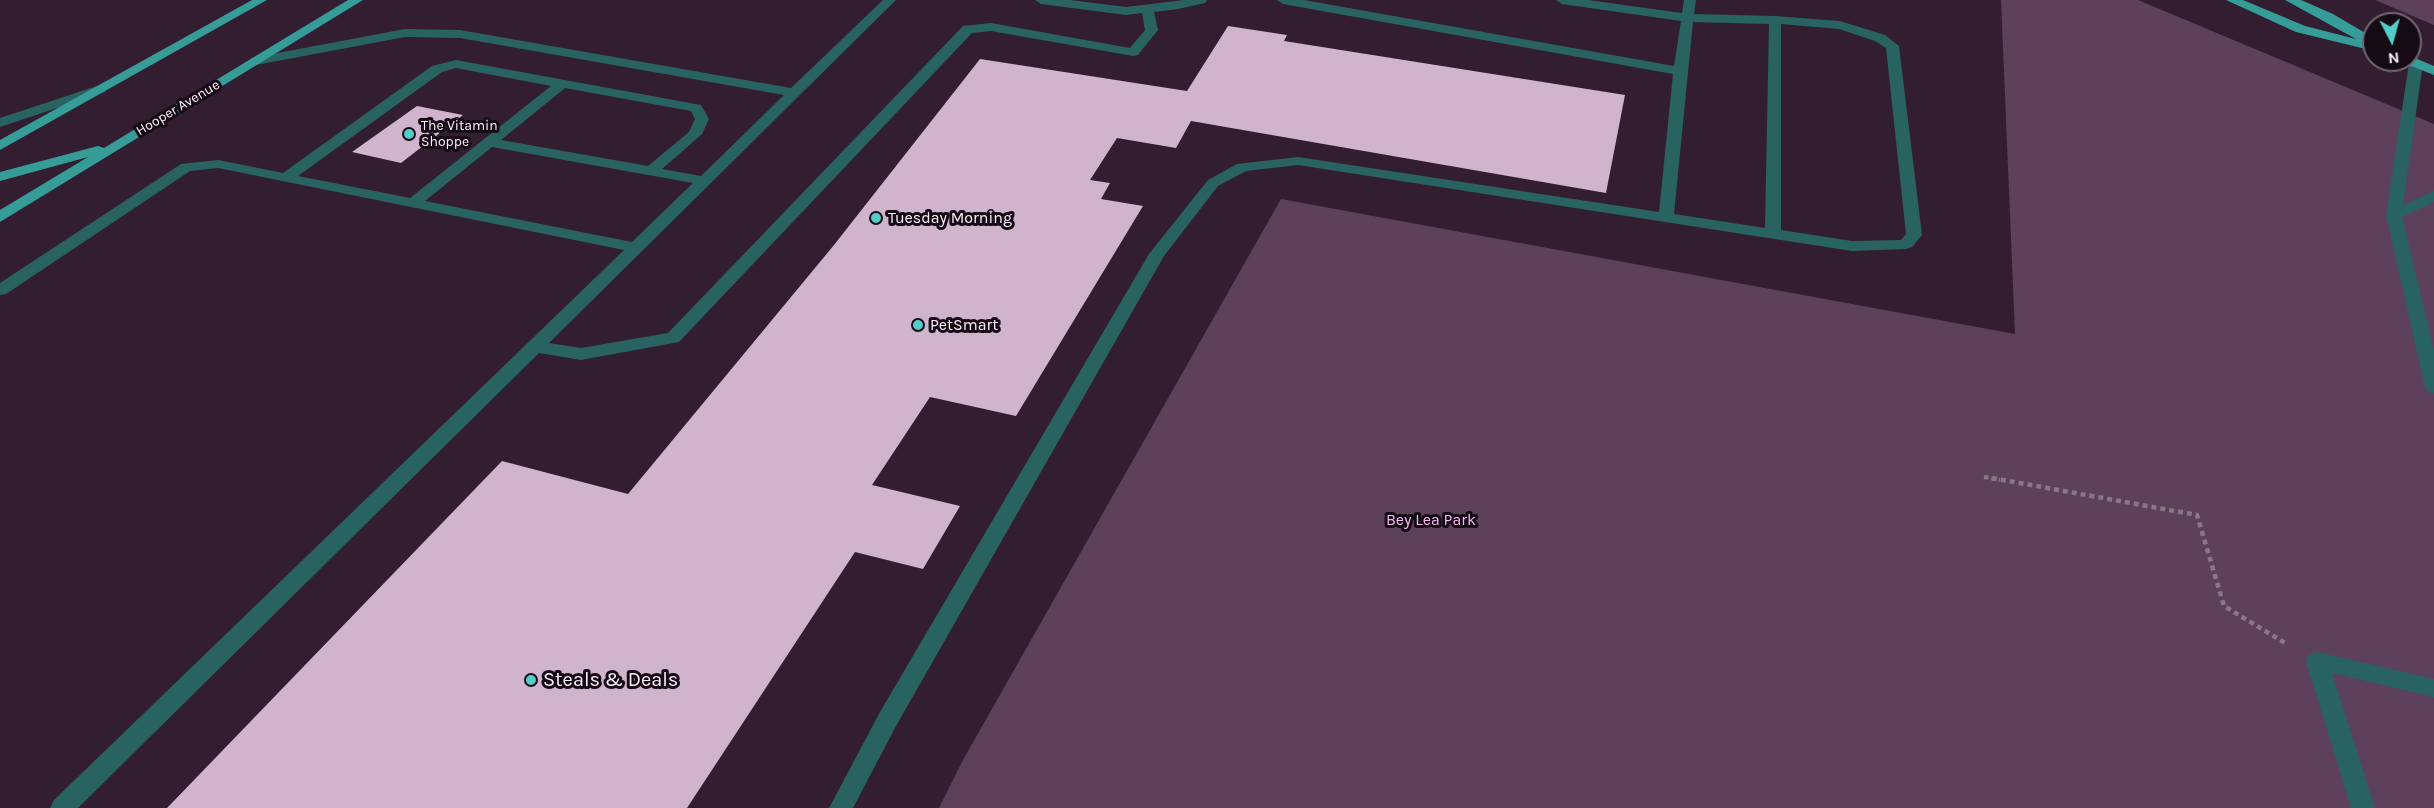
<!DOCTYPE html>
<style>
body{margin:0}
#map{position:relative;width:2434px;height:808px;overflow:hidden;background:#331e31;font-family:Karla,sans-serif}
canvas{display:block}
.north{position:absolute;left:2362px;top:12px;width:60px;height:60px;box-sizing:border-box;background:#150b14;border:2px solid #726671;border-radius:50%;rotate:174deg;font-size:16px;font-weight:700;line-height:24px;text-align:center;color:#feeffc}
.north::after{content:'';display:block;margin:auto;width:21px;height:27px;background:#53cdc9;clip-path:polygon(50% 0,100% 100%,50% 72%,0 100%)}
</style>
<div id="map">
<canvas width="2434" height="808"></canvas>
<div class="north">N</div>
</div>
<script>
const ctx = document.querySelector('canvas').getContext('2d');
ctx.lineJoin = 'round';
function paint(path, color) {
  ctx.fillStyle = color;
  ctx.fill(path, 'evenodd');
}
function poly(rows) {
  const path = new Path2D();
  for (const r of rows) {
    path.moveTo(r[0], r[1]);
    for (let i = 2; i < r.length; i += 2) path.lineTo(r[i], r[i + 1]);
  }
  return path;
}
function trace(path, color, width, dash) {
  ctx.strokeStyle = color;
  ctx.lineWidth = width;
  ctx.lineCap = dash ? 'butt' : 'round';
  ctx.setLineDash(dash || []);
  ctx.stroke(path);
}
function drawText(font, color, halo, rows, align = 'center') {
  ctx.font = font + ' Karla,sans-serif';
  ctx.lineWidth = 6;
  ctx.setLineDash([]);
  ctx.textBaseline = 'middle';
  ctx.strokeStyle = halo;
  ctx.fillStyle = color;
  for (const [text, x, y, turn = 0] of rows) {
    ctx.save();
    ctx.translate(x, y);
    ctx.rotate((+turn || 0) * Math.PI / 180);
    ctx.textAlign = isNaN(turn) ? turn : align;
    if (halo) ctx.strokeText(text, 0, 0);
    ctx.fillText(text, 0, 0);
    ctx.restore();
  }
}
paint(poly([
 [2001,0,2138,0,2434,124,2434,808,939,808,963,760,1281,199,2015,334],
 [2375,0,2434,0,2434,25]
]), '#5d415a');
paint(poly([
 [1228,26,1287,35,1284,41,1625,95,1606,193,1191,121,1176,148,1117,138,1090,180,1110,183,1101,199,1143,206,1016,416,930,397,872,485,960,506,923,569,855,552,687,808,167,808,502,461,628,494,834,245,980,59,1187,91],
 [417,106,463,115,401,163,352,152]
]), '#d0b4cd');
trace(poly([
 [1984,477,2000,480]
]), '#897787', 4, [4.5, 3]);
trace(poly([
 [1992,478,2197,515,2224,606,2285,643]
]), '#897787', 4.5, [5, 4]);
paint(poly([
 [883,0,896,0,549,343,581,348,668,333,963,26,991,23,1130,48,1145,30,1142,13,1126,15,1041,4,1035,0,1070,0,1126,7,1184,0,1207,0,1205,3,1178,9,1154,12,1158,30,1138,55,1133,56,991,31,972,33,679,342,581,360,539,353,78,808,50,808,54,800,624,250,218,168,190,171,6,294,0,295,0,283,181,164,218,160,283,173,432,66,456,60,701,105,709,119,702,134,662,169,701,176,784,95,460,38,405,37,256,65,249,61,251,58,405,29,460,30,791,88,883,0],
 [456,68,551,86,410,198,298,176,442,72,456,68],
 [565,88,691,111,695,119,689,132,648,166,501,140,565,88],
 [492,147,693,183,632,242,425,201,492,147],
 [1277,0,1304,0,1674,66,1681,21,1562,4,1556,0,1588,0,1682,13,1684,0,1696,0,1694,14,1775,16,1840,21,1885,35,1899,46,1922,235,1912,247,1906,249,1852,251,1298,165,1246,171,1218,186,1164,256,896,726,853,808,829,808,880,712,1149,254,1208,180,1237,164,1298,157,1659,212,1673,74,1283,4,1277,0],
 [1693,22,1769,24,1765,228,1674,214,1693,22],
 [1781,24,1839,29,1875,41,1886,48,1906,234,1901,240,1852,241,1781,230,1781,24],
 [2416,59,2423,63,2403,205,2434,191,2434,202,2402,217,2434,350,2434,393,2428,391,2425,387,2386,215,2409,63,2416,59],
 [100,85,105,86,107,89,105,92,0,127,0,118,100,85],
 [2317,652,2434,679,2434,697,2332,673,2375,808,2351,808,2306,661,2309,655,2317,652]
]), '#286361');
paint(poly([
 [252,0,267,0,0,150,0,140,252,0],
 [348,0,363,0,0,222,0,210,88,157,0,181,0,172,98,146,104,148,348,0],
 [2226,0,2243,0,2305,26,2356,39,2285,0,2301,0,2333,14,2372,37,2374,51,2296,32,2226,0],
 [2410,56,2434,66,2434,75,2404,63,2402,60,2410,60,2410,56]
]), '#369c98');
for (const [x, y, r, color] of [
 [409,134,6,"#53cdc9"],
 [876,218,6,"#53cdc9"],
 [918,325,6,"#53cdc9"],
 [531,680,6,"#53cdc9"]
]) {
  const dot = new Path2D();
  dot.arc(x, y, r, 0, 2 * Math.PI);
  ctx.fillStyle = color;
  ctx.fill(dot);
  trace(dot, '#150b14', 2);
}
drawText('14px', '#feeffc', '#150b14', [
 ["Hooper Avenue",178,108,-31]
]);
drawText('14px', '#feeffc', '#150b14', [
 ["The Vitamin",421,126],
 ["Shoppe",421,142]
], 'left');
drawText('16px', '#feeffc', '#150b14', [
 ["Tuesday Morning",888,218],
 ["PetSmart",930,325]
], 'left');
drawText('16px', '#f8b7f1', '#150b14', [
 ["Bey Lea Park",1431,520]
]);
drawText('20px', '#feeffc', '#150b14', [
 ["Steals & Deals",543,680]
], 'left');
</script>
